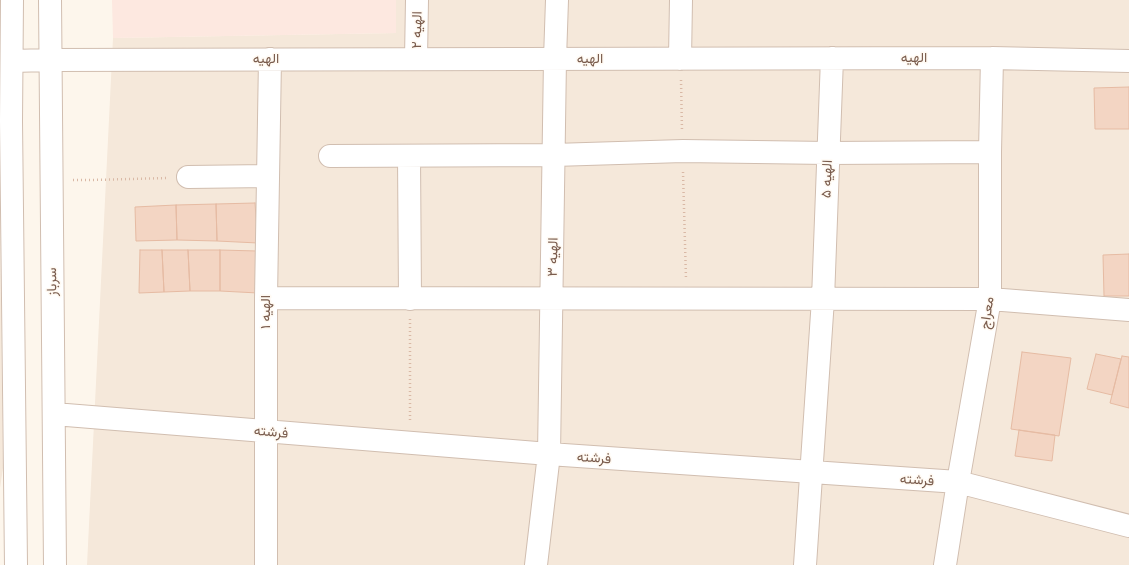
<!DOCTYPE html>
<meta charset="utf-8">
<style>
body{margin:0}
canvas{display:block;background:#fdf6ec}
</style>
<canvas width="1129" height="565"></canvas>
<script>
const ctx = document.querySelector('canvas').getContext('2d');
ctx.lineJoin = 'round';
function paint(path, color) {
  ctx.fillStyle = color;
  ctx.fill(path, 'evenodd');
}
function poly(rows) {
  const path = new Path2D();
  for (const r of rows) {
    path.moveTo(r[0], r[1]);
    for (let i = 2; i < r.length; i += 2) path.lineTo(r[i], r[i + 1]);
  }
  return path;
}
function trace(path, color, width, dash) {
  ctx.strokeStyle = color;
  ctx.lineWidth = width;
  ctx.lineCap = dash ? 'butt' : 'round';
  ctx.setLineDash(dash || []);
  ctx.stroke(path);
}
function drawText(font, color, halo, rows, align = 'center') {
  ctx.font = font + ' Raleway,Vazirmatn,sans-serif';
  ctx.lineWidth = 3;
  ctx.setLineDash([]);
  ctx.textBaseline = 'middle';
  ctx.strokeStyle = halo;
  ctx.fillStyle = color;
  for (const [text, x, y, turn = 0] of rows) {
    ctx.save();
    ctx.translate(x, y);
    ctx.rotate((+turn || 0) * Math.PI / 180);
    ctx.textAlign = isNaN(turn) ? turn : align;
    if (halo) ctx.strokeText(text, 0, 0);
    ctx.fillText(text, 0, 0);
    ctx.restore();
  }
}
paint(poly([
 [396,0,1129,0,1129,565,87,565,113,38,396,33],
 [0,226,3,468,0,488]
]), '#f5e8da');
paint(poly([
 [112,0,396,0,396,33,113,38]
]), '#fde8e0');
const building = poly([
 [1129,87,1129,129,1095,129,1094,88,1129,87],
 [255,203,258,243,217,241,216,204,255,203],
 [216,204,217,241,177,240,176,205,216,204],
 [176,205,177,240,136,241,135,207,176,205],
 [140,250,162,250,164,292,139,293,140,250],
 [162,250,188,250,190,291,164,292,162,250],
 [188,250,220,250,220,291,190,291,188,250],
 [220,250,257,251,258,293,220,291,220,250],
 [1129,254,1129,296,1104,296,1103,255,1129,254],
 [1022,352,1071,358,1059,436,1011,429,1022,352],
 [1096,354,1121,359,1112,395,1087,389,1096,354],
 [1122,356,1129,357,1129,408,1110,403,1122,356],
 [1019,430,1055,435,1052,461,1015,456,1019,430]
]);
paint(building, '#f3d5c3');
trace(building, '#e6bba3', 1);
const minor = poly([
 [12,0,11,121,16,565],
 [50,0,55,565],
 [416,59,417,0],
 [680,59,681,0],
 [12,61,50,60,992,58,1129,61],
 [330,156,554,155,683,151,828,153,990,152],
 [409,156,410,299],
 [188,177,268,176],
 [266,298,990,299,1129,310],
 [54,414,549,454,958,482,1129,526],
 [266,565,266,298,270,59],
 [536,565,549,454,555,59,557,0],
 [805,565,823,299,832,58],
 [945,565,958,482,990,299,990,152,992,58]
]);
trace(minor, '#d1beb0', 24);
trace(poly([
 [681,80,682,131],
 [683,172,686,279],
 [73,180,92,180,168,178],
 [410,319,410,422]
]), '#d9b8a5', 2.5, [1, 3]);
trace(minor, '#fff', 22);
drawText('14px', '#7a5c4d', '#fffaf3', [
 ["الهیه ۲",417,30,-89],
 ["الهیه",914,58],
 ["الهیه",266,59],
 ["الهیه",590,59],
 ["الهیه ۵",827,179,-88],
 ["الهیه ۳",553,257,-89],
 ["سرباز",52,282,-91],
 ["الهیه ۱",266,312,-90],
 ["معراج",987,313,-82],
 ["فرشته",271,432,5],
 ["فرشته",594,458,4],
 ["فرشته",917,480,4]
]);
</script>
